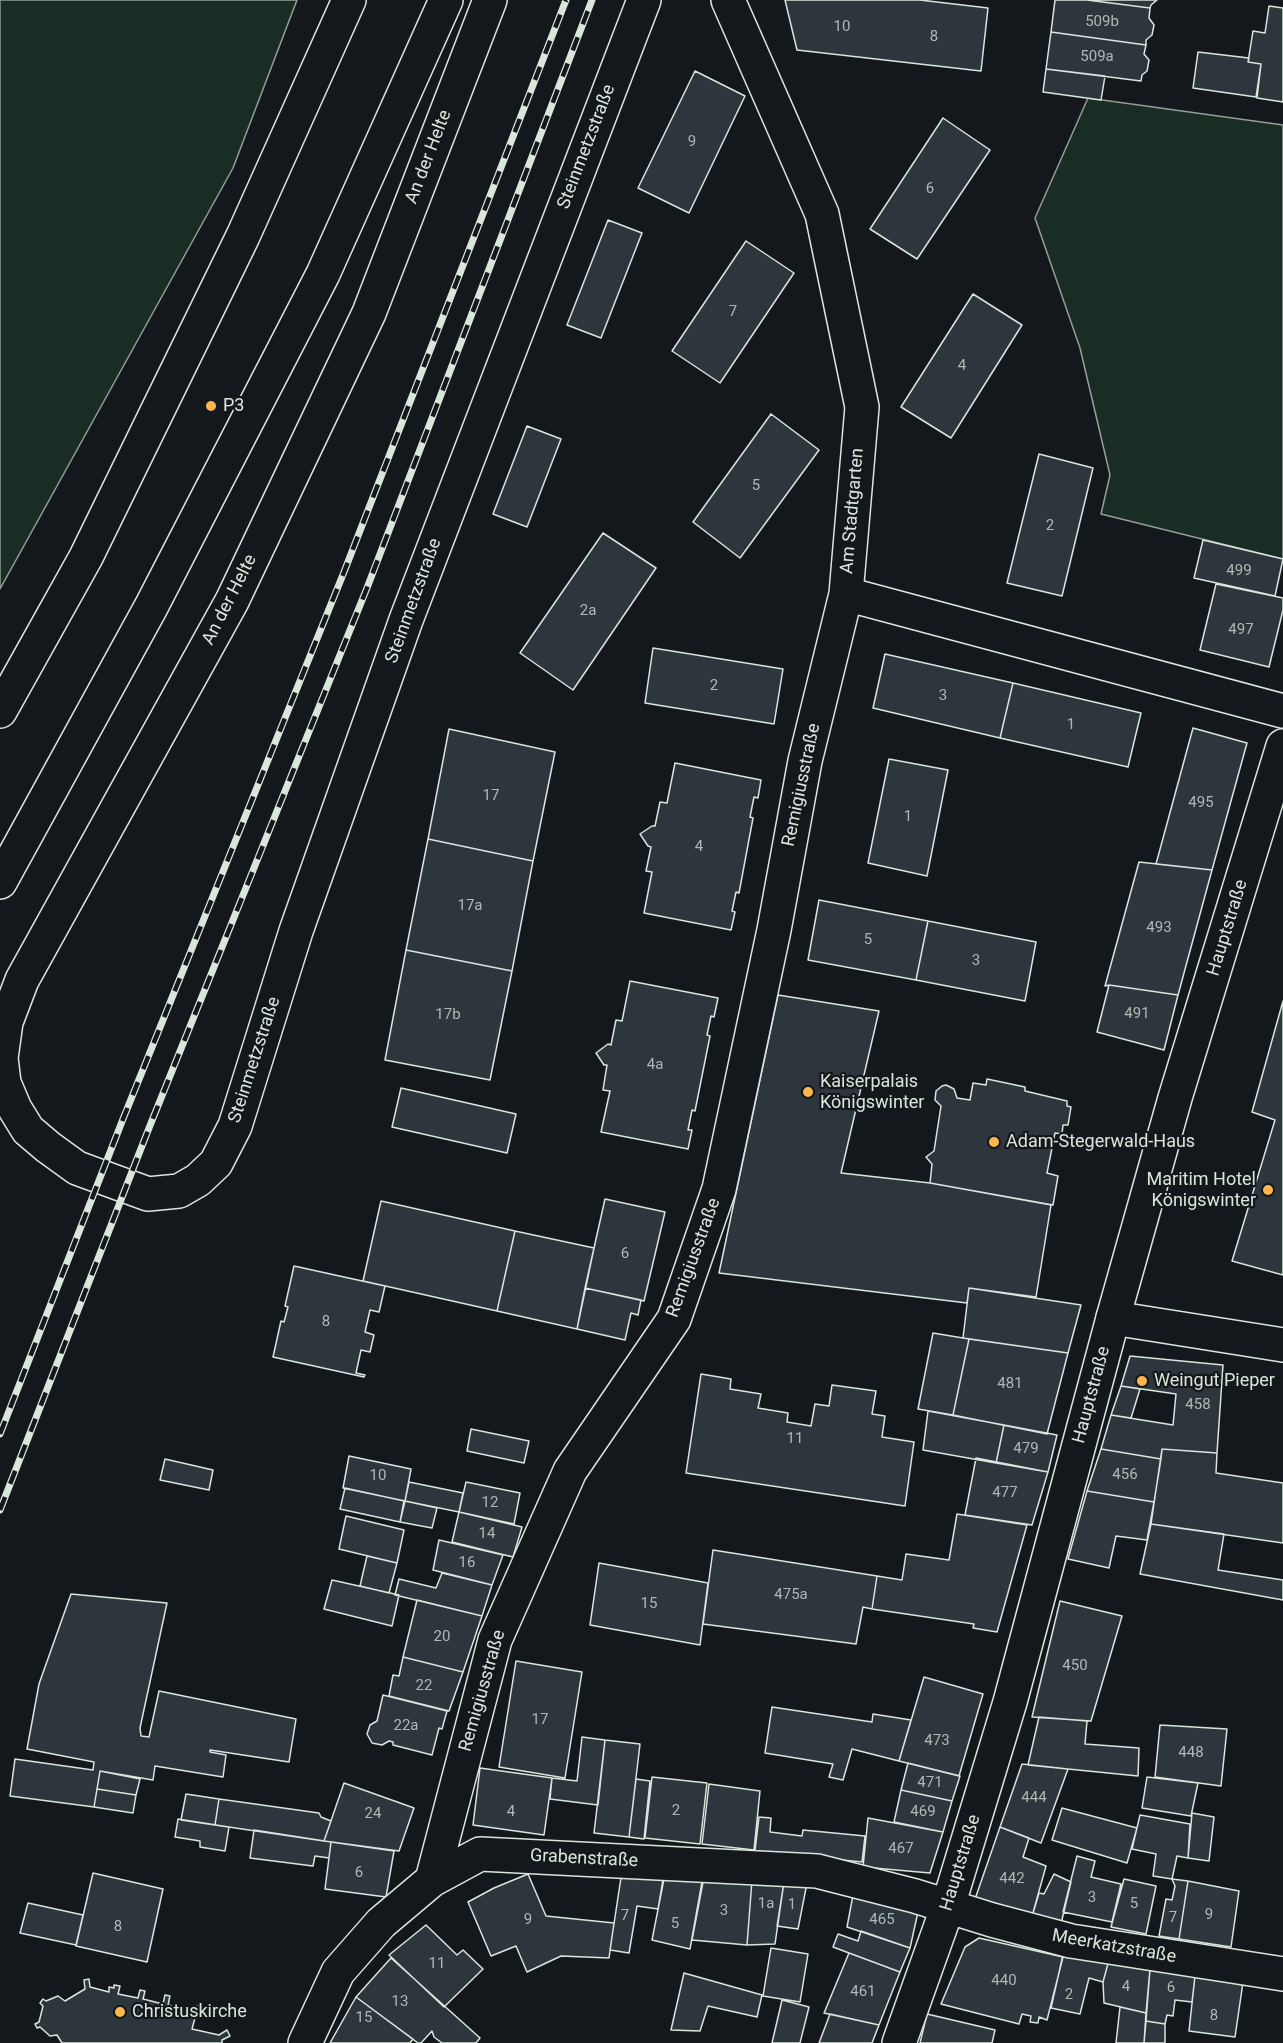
<!DOCTYPE html>
<meta charset="utf-8">
<style>
body{margin:0}
canvas{display:block;background:#14181c}
</style>
<canvas width="1283" height="2043"></canvas>
<script>
const ctx = document.querySelector('canvas').getContext('2d');
ctx.lineJoin = 'round';
function paint(path, color) {
  ctx.fillStyle = color;
  ctx.fill(path, 'evenodd');
}
function poly(rows) {
  const path = new Path2D();
  for (const r of rows) {
    path.moveTo(r[0], r[1]);
    for (let i = 2; i < r.length; i += 2) path.lineTo(r[i], r[i + 1]);
  }
  return path;
}
function trace(path, color, width, dash) {
  ctx.strokeStyle = color;
  ctx.lineWidth = width;
  ctx.lineCap = dash ? 'butt' : 'round';
  ctx.setLineDash(dash || []);
  ctx.stroke(path);
}
function drawText(font, color, halo, rows, align = 'center') {
  ctx.font = font + ' Roboto,sans-serif';
  ctx.lineWidth = 4.5;
  ctx.setLineDash([]);
  ctx.textBaseline = 'middle';
  ctx.strokeStyle = halo;
  ctx.fillStyle = color;
  for (const [text, x, y, turn = 0] of rows) {
    ctx.save();
    ctx.translate(x, y);
    ctx.rotate((+turn || 0) * Math.PI / 180);
    ctx.textAlign = isNaN(turn) ? turn : align;
    if (halo) ctx.strokeText(text, 0, 0);
    ctx.fillText(text, 0, 0);
    ctx.restore();
  }
}
const green = poly([
 [0,0,297,0,233,168,0,589,0,0],
 [1088,98,1283,125,1283,559,1101,514,1110,475,1080,348,1035,218,1088,98]
]);
paint(green, '#1a2d24');
trace(green, '#939e99', 1.5);
const building = poly([
 [785,0,920,0,988,8,981,71,797,50,785,0],
 [1055,0,1087,0,1150,8,1149,18,1154,25,1152,35,1146,40,1146,45,1051,32,1055,0],
 [1087,0,1157,0,1151,5,1150,8,1087,0],
 [1269,6,1283,8,1283,102,1257,98,1261,64,1248,62,1253,31,1265,33,1269,6],
 [1051,32,1146,45,1144,54,1149,60,1147,71,1142,75,1141,81,1046,69,1051,32],
 [1198,52,1249,58,1248,62,1261,64,1256,97,1193,88,1198,52],
 [1046,69,1105,76,1101,100,1043,92,1046,69],
 [695,71,745,96,689,213,638,188,695,71],
 [943,118,990,150,917,259,870,229,943,118],
 [608,220,642,233,601,338,567,325,608,220],
 [746,241,794,273,720,383,672,351,746,241],
 [973,294,1022,325,951,438,901,407,973,294],
 [771,414,819,450,740,558,693,522,771,414],
 [527,426,561,439,527,527,493,514,527,426],
 [1039,454,1093,468,1062,596,1007,583,1039,454],
 [603,533,656,568,573,690,520,653,603,533],
 [1203,540,1283,559,1275,596,1194,578,1203,540],
 [1216,584,1283,598,1283,610,1269,667,1200,650,1216,584],
 [653,648,783,669,774,724,645,703,653,648],
 [885,654,1013,683,1000,738,873,708,885,654],
 [1013,683,1141,713,1128,767,1000,738,1013,683],
 [1193,728,1247,743,1212,870,1156,864,1193,728],
 [449,729,555,752,533,861,428,839,449,729],
 [889,759,948,770,927,876,868,863,889,759],
 [675,763,761,780,758,798,754,797,750,817,753,818,739,893,736,892,732,911,735,912,731,930,644,913,652,872,646,871,651,847,648,846,640,834,652,826,655,826,660,802,667,803,675,763],
 [428,839,533,861,512,971,406,950,428,839],
 [1139,862,1212,870,1178,995,1109,985,1105,986,1139,862],
 [819,900,928,921,916,980,808,960,819,900],
 [928,921,1036,942,1025,1001,916,980,928,921],
 [406,950,512,971,490,1080,385,1060,406,950],
 [630,981,718,998,714,1017,711,1016,707,1035,710,1036,695,1111,692,1110,688,1130,692,1130,688,1149,601,1132,610,1091,603,1090,607,1065,604,1065,596,1053,608,1044,611,1045,616,1020,622,1021,630,981],
 [1109,985,1178,995,1164,1050,1097,1032,1109,985],
 [778,995,879,1011,841,1173,930,1183,1051,1205,1036,1297,969,1288,967,1303,719,1273,778,995],
 [1283,1001,1283,1275,1232,1261,1275,1120,1252,1112,1283,1001],
 [987,1079,1025,1087,1025,1091,1067,1101,1067,1106,1071,1107,1068,1125,1063,1125,1062,1134,1055,1133,1047,1173,1058,1176,1053,1205,930,1183,932,1164,926,1157,934,1151,941,1106,935,1100,936,1091,942,1086,946,1085,954,1089,957,1098,970,1100,973,1083,986,1085,987,1079],
 [401,1088,516,1114,507,1153,392,1127,401,1088],
 [605,1199,665,1212,644,1301,585,1288,605,1199],
 [381,1201,515,1231,497,1311,363,1281,381,1201],
 [515,1231,594,1248,577,1329,497,1311,515,1231],
 [294,1266,385,1286,379,1312,370,1310,365,1332,374,1335,370,1352,361,1350,356,1373,365,1375,364,1377,273,1357,281,1321,284,1322,288,1307,285,1306,294,1266],
 [585,1288,641,1300,638,1315,631,1313,625,1340,577,1329,585,1288],
 [969,1288,1081,1305,1068,1353,963,1338,969,1288],
 [933,1333,969,1339,953,1415,918,1409,933,1333],
 [969,1339,1068,1353,1047,1434,953,1415,969,1339],
 [1130,1356,1223,1365,1217,1453,1162,1449,1161,1459,1101,1449,1111,1415,1173,1425,1176,1394,1121,1386,1130,1356],
 [701,1374,731,1379,730,1389,761,1394,758,1408,788,1413,787,1422,811,1426,815,1404,829,1406,832,1385,876,1391,872,1414,885,1416,882,1437,914,1442,905,1506,686,1473,701,1374],
 [1121,1386,1140,1389,1131,1418,1111,1415,1121,1386],
 [928,1411,1004,1425,996,1463,923,1450,928,1411],
 [1004,1425,1057,1435,1048,1472,996,1463,1004,1425],
 [471,1429,529,1441,524,1463,467,1451,471,1429],
 [1101,1449,1161,1459,1154,1502,1087,1491,1101,1449],
 [1162,1449,1217,1453,1216,1473,1283,1483,1283,1543,1151,1524,1162,1449],
 [349,1456,411,1469,405,1501,343,1488,349,1456],
 [976,1458,1048,1472,1032,1525,965,1515,976,1458],
 [165,1459,213,1470,209,1490,160,1480,165,1459],
 [409,1482,463,1493,459,1512,405,1501,409,1482],
 [466,1482,520,1493,514,1524,459,1512,466,1482],
 [345,1488,404,1501,400,1522,340,1509,345,1488],
 [1087,1491,1154,1502,1147,1540,1116,1536,1109,1568,1068,1559,1087,1491],
 [405,1501,437,1508,432,1528,400,1522,405,1501],
 [459,1512,522,1527,513,1557,452,1542,459,1512],
 [957,1514,1027,1525,997,1632,973,1628,974,1624,872,1609,877,1576,902,1580,906,1554,949,1560,957,1514],
 [346,1516,404,1530,397,1563,339,1549,346,1516],
 [1151,1524,1224,1534,1218,1570,1283,1580,1283,1600,1140,1574,1151,1524],
 [439,1540,503,1555,492,1585,433,1570,439,1540],
 [713,1550,877,1576,872,1609,863,1607,856,1644,703,1624,713,1550],
 [367,1556,397,1563,389,1593,360,1586,367,1556],
 [599,1563,708,1583,700,1645,590,1625,599,1563],
 [442,1573,492,1585,482,1616,395,1595,399,1579,436,1588,442,1573],
 [332,1580,399,1595,392,1626,324,1609,332,1580],
 [71,1594,167,1603,140,1728,141,1736,149,1737,159,1691,296,1719,289,1762,210,1750,210,1752,226,1755,223,1777,155,1766,153,1780,100,1771,94,1807,10,1796,15,1759,93,1770,94,1762,27,1749,39,1684,71,1594],
 [417,1600,482,1616,463,1672,403,1657,417,1600],
 [1060,1601,1122,1616,1091,1721,1032,1717,1060,1601],
 [403,1657,463,1672,449,1711,389,1696,393,1675,399,1676,403,1657],
 [516,1661,582,1672,565,1778,499,1767,516,1661],
 [924,1677,983,1694,959,1776,899,1761,924,1677],
 [383,1695,447,1711,442,1729,439,1728,432,1755,393,1745,393,1742,389,1741,382,1745,372,1743,367,1734,370,1725,377,1721,383,1695],
 [772,1707,872,1722,873,1714,911,1720,899,1761,852,1749,843,1780,829,1777,833,1764,765,1753,772,1707],
 [1039,1717,1087,1721,1085,1744,1139,1748,1138,1776,1028,1765,1039,1717],
 [1160,1725,1227,1729,1221,1786,1155,1777,1160,1725],
 [582,1737,605,1740,598,1805,550,1799,552,1778,577,1781,582,1737],
 [605,1740,640,1744,629,1837,594,1833,605,1740],
 [908,1763,960,1776,952,1801,901,1790,908,1763],
 [1022,1764,1068,1769,1041,1843,1000,1827,1022,1764],
 [480,1768,552,1778,544,1835,473,1825,480,1768],
 [100,1771,140,1779,136,1795,97,1789,100,1771],
 [652,1777,707,1783,700,1844,645,1838,652,1777],
 [1147,1777,1198,1783,1191,1816,1142,1808,1147,1777],
 [636,1779,650,1781,644,1839,629,1837,636,1779],
 [344,1783,414,1808,399,1851,324,1841,344,1783],
 [709,1784,760,1791,754,1850,702,1844,709,1784],
 [97,1789,136,1795,133,1813,94,1807,97,1789],
 [901,1790,952,1801,943,1832,894,1822,901,1790],
 [186,1794,219,1799,215,1825,181,1820,186,1794],
 [219,1799,319,1813,321,1817,331,1821,324,1841,215,1825,219,1799],
 [1062,1808,1137,1828,1127,1863,1052,1840,1062,1808],
 [1192,1813,1214,1817,1209,1861,1188,1858,1192,1813],
 [1140,1815,1190,1824,1188,1858,1177,1856,1172,1879,1153,1876,1156,1854,1132,1849,1140,1815],
 [759,1817,771,1818,770,1832,802,1836,803,1830,865,1836,862,1862,755,1851,759,1817],
 [868,1818,943,1832,930,1873,863,1867,868,1818],
 [178,1819,229,1827,225,1851,200,1847,200,1841,175,1837,178,1819],
 [1000,1827,1029,1838,1023,1857,1046,1866,1031,1920,974,1902,1000,1827],
 [254,1830,331,1842,329,1858,315,1856,313,1866,250,1858,254,1830],
 [331,1842,394,1851,386,1897,325,1889,331,1842],
 [1077,1856,1095,1861,1091,1877,1121,1884,1112,1922,1063,1912,1077,1856],
 [622,1871,664,1874,658,1909,637,1906,629,1953,610,1950,622,1871],
 [93,1873,163,1889,147,1962,76,1946,93,1873],
 [528,1874,546,1916,614,1923,609,1958,561,1956,527,1972,516,1946,491,1956,468,1902,494,1888,528,1874],
 [1054,1874,1071,1882,1060,1928,1031,1920,1039,1893,1044,1894,1054,1874],
 [704,1877,752,1880,747,1945,692,1940,704,1877],
 [664,1879,702,1882,690,1949,652,1940,664,1879],
 [1124,1879,1156,1886,1146,1934,1111,1927,1124,1879],
 [1172,1879,1188,1881,1179,1939,1159,1936,1166,1899,1172,1900,1175,1886,1172,1879],
 [752,1880,784,1882,775,1944,747,1945,752,1880],
 [1188,1881,1239,1891,1231,1947,1179,1939,1188,1881],
 [784,1882,807,1883,798,1929,777,1926,784,1882],
 [853,1895,918,1912,910,1948,847,1927,853,1895],
 [28,1903,83,1915,76,1945,20,1933,28,1903],
 [426,1925,457,1955,463,1950,483,1969,444,2007,389,1955,426,1925],
 [861,1931,910,1948,900,1972,833,1947,838,1934,858,1941,861,1931],
 [979,1938,1063,1957,1047,2020,1039,2017,1038,2023,1030,2022,1031,2016,1022,2014,1019,2024,941,2004,965,1947,979,1938],
 [771,1948,808,1954,800,2002,763,1996,771,1948],
 [1064,1950,1109,1960,1103,1982,1089,1978,1080,2014,1051,2008,1064,1950],
 [849,1953,900,1972,879,2025,824,2013,849,1953],
 [391,1958,480,2038,476,2043,442,2043,434,2037,432,2031,421,2043,418,2043,356,1997,391,1958],
 [1109,1960,1150,1969,1146,2013,1104,2003,1103,1982,1109,1960],
 [1150,1969,1195,1976,1192,2002,1175,2000,1173,2016,1167,2015,1165,2024,1146,2021,1150,1969],
 [684,1973,762,1995,757,2017,708,2006,700,2031,671,2030,684,1973],
 [1195,1976,1243,1982,1235,2037,1189,2031,1195,1976],
 [89,1979,90,1987,109,1992,109,1987,114,1988,114,1985,120,1986,118,1994,138,1998,140,1990,145,1991,143,1999,163,2004,165,1995,170,1996,168,2005,192,2010,200,2004,202,2010,196,2014,192,2029,219,2035,227,2030,230,2036,222,2040,222,2043,62,2043,57,2035,50,2036,40,2027,37,2028,35,2024,39,2022,43,2006,40,2003,43,1999,46,2001,58,1996,65,2001,85,1989,84,1980,89,1979],
 [356,1997,413,2039,410,2043,330,2043,356,1997],
 [782,2000,809,2007,800,2043,772,2043,782,2000],
 [1120,2007,1146,2013,1144,2043,1116,2043,1120,2007],
 [830,2014,879,2025,872,2043,819,2043,830,2014],
 [927,2014,995,2030,992,2043,920,2043,927,2014],
 [1146,2021,1165,2024,1165,2043,1144,2043,1146,2021]
]);
paint(building, '#2c363c');
trace(building, '#d8e6dc', 1.5);
const street = poly([
 [490,0,369,313,232,601,22,980,6,1022,1,1058,4,1083,15,1109,28,1130,48,1147,77,1168,148,1194,179,1191,198,1180,216,1163,235,1126,296,931,406,620,644,0],
 [846,594,1283,711],
 [1113,1318,1283,1345],
 [432,1880,495,1640,570,1471,674,1319,719,1189,774,930,805,761,846,594,862,407,822,214,728,0],
 [305,2043,338,1972,381,1923,432,1880,480,1854,817,1871,915,1896,992,1920,1071,1941,1283,1974]
]);
const secondary = poly([
 [899,2043,948,1906,1010,1702,1113,1318,1175,1098,1283,746]
]);
const highway = poly([
 [0,711,86,557,243,236,349,0],
 [0,882,151,607,323,274,446,0]
]);
trace(street, '#d8e6dc', 36);
trace(secondary, '#d8e6dc', 36);
trace(highway, '#d8e6dc', 36);
trace(street, '#14181c', 33);
trace(secondary, '#14181c', 33);
trace(highway, '#14181c', 33);
const rail = poly([
 [0,1434,123,1119,344,572,566,0],
 [0,1510,149,1128,367,588,592,0]
]);
trace(rail, '#d8e6dc', 7);
trace(rail, '#14181c', 4.5, [14]);
for (const [x, y, r, color] of [
 [211,406,6,"#ffb74d"],
 [808,1092,6,"#ffb74d"],
 [994,1142,6,"#ffb74d"],
 [1268,1190,6,"#ffb74d"],
 [1142,1381,6,"#ffb74d"],
 [120,2012,6,"#ffb74d"]
]) {
  const dot = new Path2D();
  dot.arc(x, y, r, 0, 2 * Math.PI);
  ctx.fillStyle = color;
  ctx.fill(dot);
  trace(dot, '#14181c', 2);
}
drawText('15px', '#adbab4', null, [
 ["509b",1102,22],
 ["10",842,27],
 ["8",934,37],
 ["509a",1097,57],
 ["9",692,142],
 ["6",930,189],
 ["7",733,312],
 ["4",962,366],
 ["5",756,486],
 ["2",1050,526],
 ["499",1239,571],
 ["2a",588,611],
 ["497",1241,630],
 ["2",714,686],
 ["3",943,696],
 ["1",1071,725],
 ["17",491,796],
 ["495",1201,803],
 ["1",908,817],
 ["4",699,847],
 ["17a",470,906],
 ["493",1159,928],
 ["5",868,940],
 ["3",976,961],
 ["491",1137,1014],
 ["17b",448,1015],
 ["4a",655,1065],
 ["6",625,1254],
 ["8",326,1322],
 ["481",1010,1384],
 ["458",1198,1405],
 ["11",795,1439],
 ["479",1026,1449],
 ["456",1125,1475],
 ["10",378,1476],
 ["477",1005,1493],
 ["12",490,1503],
 ["14",487,1534],
 ["16",467,1563],
 ["475a",791,1595],
 ["15",649,1604],
 ["20",442,1637],
 ["450",1075,1666],
 ["22",424,1686],
 ["17",540,1720],
 ["22a",406,1726],
 ["473",937,1741],
 ["448",1191,1753],
 ["471",930,1783],
 ["444",1034,1798],
 ["2",676,1811],
 ["4",511,1812],
 ["469",923,1812],
 ["24",373,1814],
 ["467",901,1849],
 ["6",359,1873],
 ["442",1012,1879],
 ["3",1092,1898],
 ["1a",766,1904],
 ["5",1134,1904],
 ["1",792,1905],
 ["3",724,1911],
 ["9",1209,1915],
 ["7",625,1916],
 ["7",1173,1918],
 ["9",528,1920],
 ["465",882,1920],
 ["5",675,1924],
 ["8",118,1927],
 ["11",437,1964],
 ["440",1004,1981],
 ["4",1126,1987],
 ["6",1171,1988],
 ["461",863,1992],
 ["2",1069,1995],
 ["13",400,2002],
 ["8",1214,2016],
 ["15",364,2018]
]);
drawText('18px', '#d8e6dc', '#14181c', [
 ["Steinmetzstraße",587,147,-69],
 ["An der Helte",429,157,-69],
 ["Am Stadtgarten",853,511,-85],
 ["An der Helte",230,600,-63],
 ["Steinmetzstraße",414,601,-70],
 ["Remigiusstraße",802,785,-78],
 ["Hauptstraße",1228,928,-73],
 ["Steinmetzstraße",255,1060,-72],
 ["Remigiusstraße",694,1258,-70],
 ["Hauptstraße",1092,1395,-75],
 ["Remigiusstraße",483,1691,-74],
 ["Grabenstraße",584,1859,3],
 ["Hauptstraße",961,1863,-73],
 ["Meerkatzstraße",1114,1947,10]
]);
drawText('18px', '#d8e6dc', '#14181c', [
 ["P3",223,406],
 ["Kaiserpalais",820,1082],
 ["Königswinter",820,1103],
 ["Adam-Stegerwald-Haus",1006,1142],
 ["Maritim Hotel",1256,1180,"right"],
 ["Königswinter",1256,1201,"right"],
 ["Weingut Pieper",1154,1381],
 ["Christuskirche",132,2012]
], 'left');
</script>
